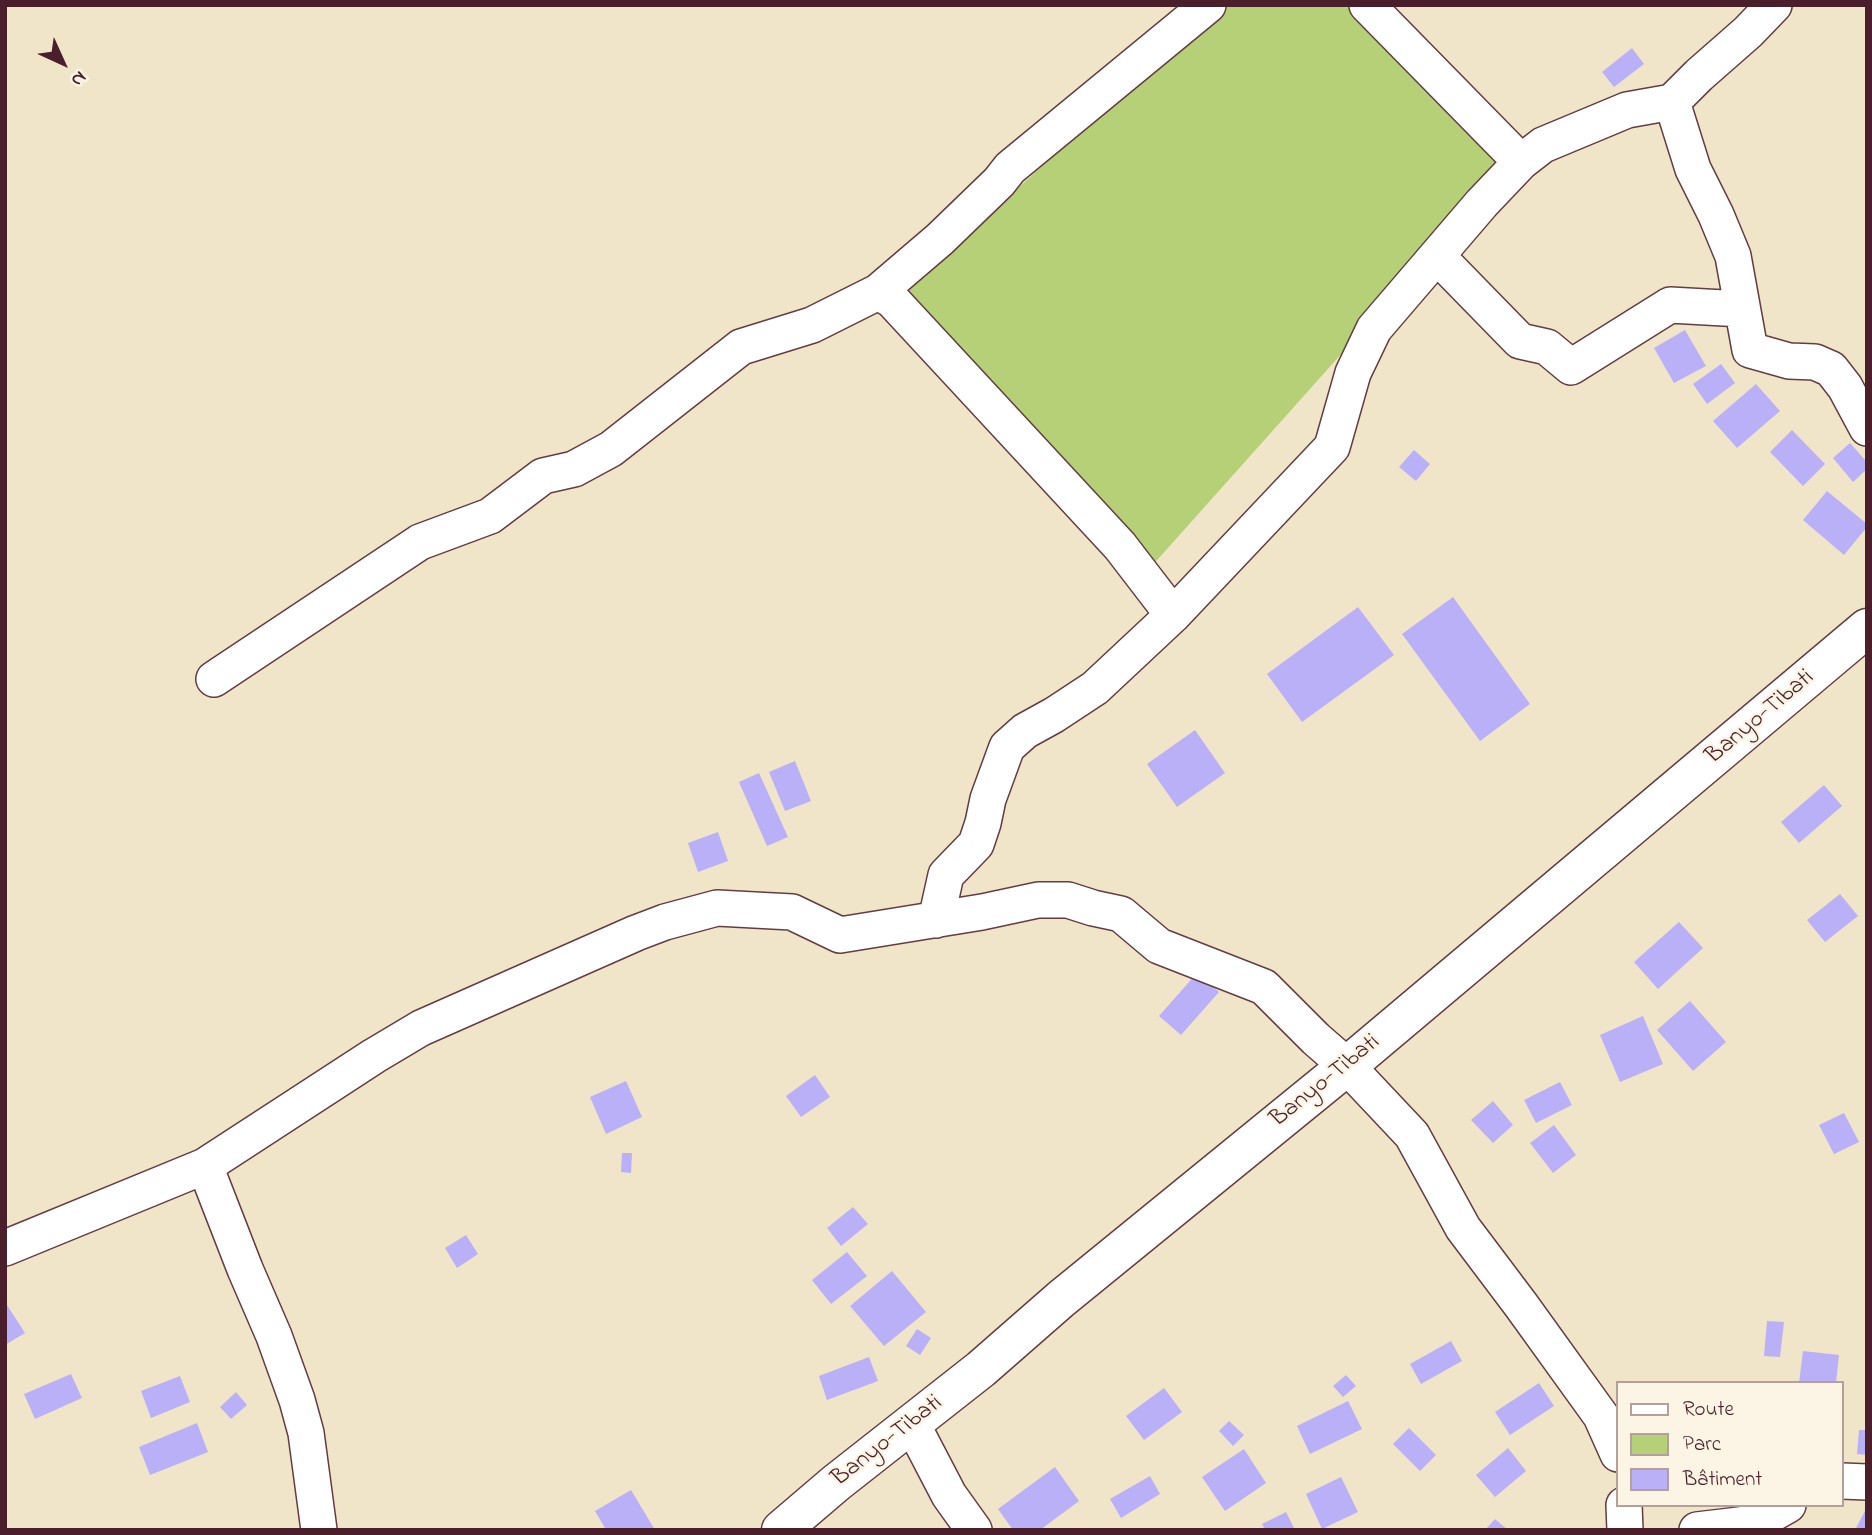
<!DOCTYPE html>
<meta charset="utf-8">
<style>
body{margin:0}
#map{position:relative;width:1872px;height:1535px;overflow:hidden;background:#f0e5c8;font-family:"Indie Flower",sans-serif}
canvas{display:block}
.frame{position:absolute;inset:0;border:7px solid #4a1f2b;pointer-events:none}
.legend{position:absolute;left:1616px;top:1381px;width:228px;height:126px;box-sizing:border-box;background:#fcf5e5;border:2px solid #b59f9b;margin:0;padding:9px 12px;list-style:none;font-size:21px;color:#4a1f2b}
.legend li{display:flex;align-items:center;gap:14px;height:35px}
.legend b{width:35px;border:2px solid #b59f9b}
.north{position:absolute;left:28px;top:28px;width:70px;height:70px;-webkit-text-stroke:5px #fcf5e5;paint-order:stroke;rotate:135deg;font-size:19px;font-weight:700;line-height:28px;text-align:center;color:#4a1f2b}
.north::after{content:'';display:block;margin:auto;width:24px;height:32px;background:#4a1f2b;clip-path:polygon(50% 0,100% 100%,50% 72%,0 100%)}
</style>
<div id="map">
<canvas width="1872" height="1535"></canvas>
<div class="frame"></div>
<ul class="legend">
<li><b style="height:9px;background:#fff"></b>Route</li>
<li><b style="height:19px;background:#b5d076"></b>Parc</li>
<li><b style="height:19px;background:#bab0f8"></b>Bâtiment</li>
</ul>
<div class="north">N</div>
</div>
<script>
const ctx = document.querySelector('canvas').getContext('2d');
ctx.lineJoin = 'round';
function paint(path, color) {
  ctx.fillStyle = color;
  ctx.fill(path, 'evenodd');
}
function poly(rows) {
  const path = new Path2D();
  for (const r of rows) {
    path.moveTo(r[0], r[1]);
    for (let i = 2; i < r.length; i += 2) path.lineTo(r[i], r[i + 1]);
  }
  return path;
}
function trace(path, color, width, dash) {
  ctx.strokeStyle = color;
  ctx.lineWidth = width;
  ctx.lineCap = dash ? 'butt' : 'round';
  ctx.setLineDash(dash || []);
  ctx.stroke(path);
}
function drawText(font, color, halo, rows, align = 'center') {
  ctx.font = font + ' "Indie Flower",sans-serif';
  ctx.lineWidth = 5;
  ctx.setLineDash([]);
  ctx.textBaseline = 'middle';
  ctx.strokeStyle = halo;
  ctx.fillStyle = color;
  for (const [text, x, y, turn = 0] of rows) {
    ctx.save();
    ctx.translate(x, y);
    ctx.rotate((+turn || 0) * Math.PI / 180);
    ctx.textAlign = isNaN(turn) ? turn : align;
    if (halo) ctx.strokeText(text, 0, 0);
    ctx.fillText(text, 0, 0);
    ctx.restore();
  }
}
paint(poly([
 [1218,5,1356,5,1511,164,1150,568,898,298]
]), '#b5d076');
paint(poly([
 [1632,48,1644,64,1614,87,1602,72],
 [1685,330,1706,366,1674,383,1654,348],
 [1721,364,1735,383,1707,404,1693,384],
 [1756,384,1780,411,1737,448,1713,421],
 [1792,430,1825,464,1803,486,1770,452],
 [1850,443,1867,462,1867,469,1853,482,1833,458],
 [1414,450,1430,464,1416,481,1399,467],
 [1827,491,1867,524,1867,527,1844,555,1803,520],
 [1453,597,1530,704,1480,741,1402,634],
 [1358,607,1394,655,1302,722,1267,674],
 [1195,730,1225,773,1177,807,1147,764],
 [795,761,811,801,785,811,769,772],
 [759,773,788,837,767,846,739,782],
 [1824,785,1842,806,1799,843,1781,822],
 [718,832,728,861,698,872,688,843],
 [1840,894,1858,916,1825,942,1807,920],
 [1679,922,1703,948,1658,989,1634,962],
 [1197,973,1219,992,1181,1035,1159,1016],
 [1690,1001,1726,1042,1693,1071,1657,1030],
 [1643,1016,1663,1064,1620,1082,1600,1035],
 [815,1075,830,1097,801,1117,786,1096],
 [626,1081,642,1117,606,1134,590,1097],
 [1560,1082,1572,1105,1536,1123,1524,1100],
 [1493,1101,1513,1125,1493,1143,1471,1120],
 [1844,1113,1859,1142,1834,1154,1819,1125],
 [1554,1125,1576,1155,1553,1173,1530,1143],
 [622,1153,632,1153,631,1173,621,1172],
 [853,1207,868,1224,841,1246,827,1228],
 [466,1235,478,1254,457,1268,445,1248],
 [847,1252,867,1276,831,1304,812,1280],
 [892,1271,926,1312,884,1346,850,1306],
 [5,1302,25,1333,5,1345],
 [1767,1321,1784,1322,1780,1357,1764,1356],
 [917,1329,931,1338,920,1355,906,1346],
 [1451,1341,1462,1361,1421,1384,1410,1364],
 [1803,1351,1839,1355,1836,1383,1799,1383],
 [869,1357,878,1381,827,1400,819,1376],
 [71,1374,82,1398,35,1419,24,1394],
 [1346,1375,1356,1386,1343,1397,1333,1386],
 [180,1376,190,1402,151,1418,141,1391],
 [1539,1383,1554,1406,1510,1435,1495,1412],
 [1164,1388,1182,1412,1144,1440,1126,1416],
 [236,1392,247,1405,231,1419,220,1407],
 [1348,1401,1362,1429,1310,1454,1297,1426],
 [1229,1421,1244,1435,1233,1446,1219,1431],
 [197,1423,208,1452,150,1475,139,1447],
 [1409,1428,1436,1455,1420,1471,1393,1444],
 [1859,1430,1867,1430,1867,1455,1857,1454],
 [1508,1448,1526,1471,1495,1497,1476,1475],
 [1244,1449,1266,1483,1225,1511,1202,1477],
 [1055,1467,1079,1501,1040,1530,1013,1530,998,1509],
 [1150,1476,1160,1494,1121,1518,1110,1499],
 [1341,1477,1358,1512,1322,1529,1306,1494],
 [631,1490,655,1530,606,1530,595,1511],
 [1867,1507,1867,1530,1855,1530],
 [1286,1512,1295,1530,1265,1530,1262,1524],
 [1495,1519,1508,1530,1485,1530]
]), '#bab0f8');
const street = poly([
 [1367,5,1521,162],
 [1672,102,1693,169,1716,215,1733,256,1750,350,1789,361,1815,362,1831,369,1845,387,1867,428],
 [1437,256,1520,341,1547,347,1571,367,1670,305,1742,309],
 [878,292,892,300,1120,546,1173,615],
 [214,679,420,542,490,516,543,476,574,469,611,449,741,347,812,325,878,292,940,239,999,182,1010,168,1208,5],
 [936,920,946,875,976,844,983,823,988,799,1007,747,1025,731,1054,715,1095,688,1173,615,1332,447,1353,373,1374,329,1482,203,1521,162,1543,145,1627,110,1672,102,1699,75,1748,32,1774,5],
 [205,1166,245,1269,274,1336,297,1400,306,1433,319,1530],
 [5,1248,205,1166,374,1056,421,1028,636,933,665,922,717,908,792,912,840,935,982,912,1038,900,1068,900,1093,908,1121,914,1159,946,1264,987,1316,1039,1347,1066,1412,1135,1463,1228,1521,1305,1601,1416,1618,1454],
 [912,1424,949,1495,974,1530],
 [1842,1481,1867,1482],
 [1624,1505,1625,1530],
 [1697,1530,1756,1523,1788,1505]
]);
const highway = poly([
 [781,1530,836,1483,981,1369,1061,1299,1347,1066,1867,628]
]);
trace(street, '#633d43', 38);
trace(highway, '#633d43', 41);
trace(street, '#fff', 35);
trace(highway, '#fff', 38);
drawText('24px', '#4a1f2b', '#fcf5e5', [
 ["Banyo-Tibati",1761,718,-40],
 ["Banyo-Tibati",1326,1082,-39],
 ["Banyo-Tibati",888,1442,-38]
]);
</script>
